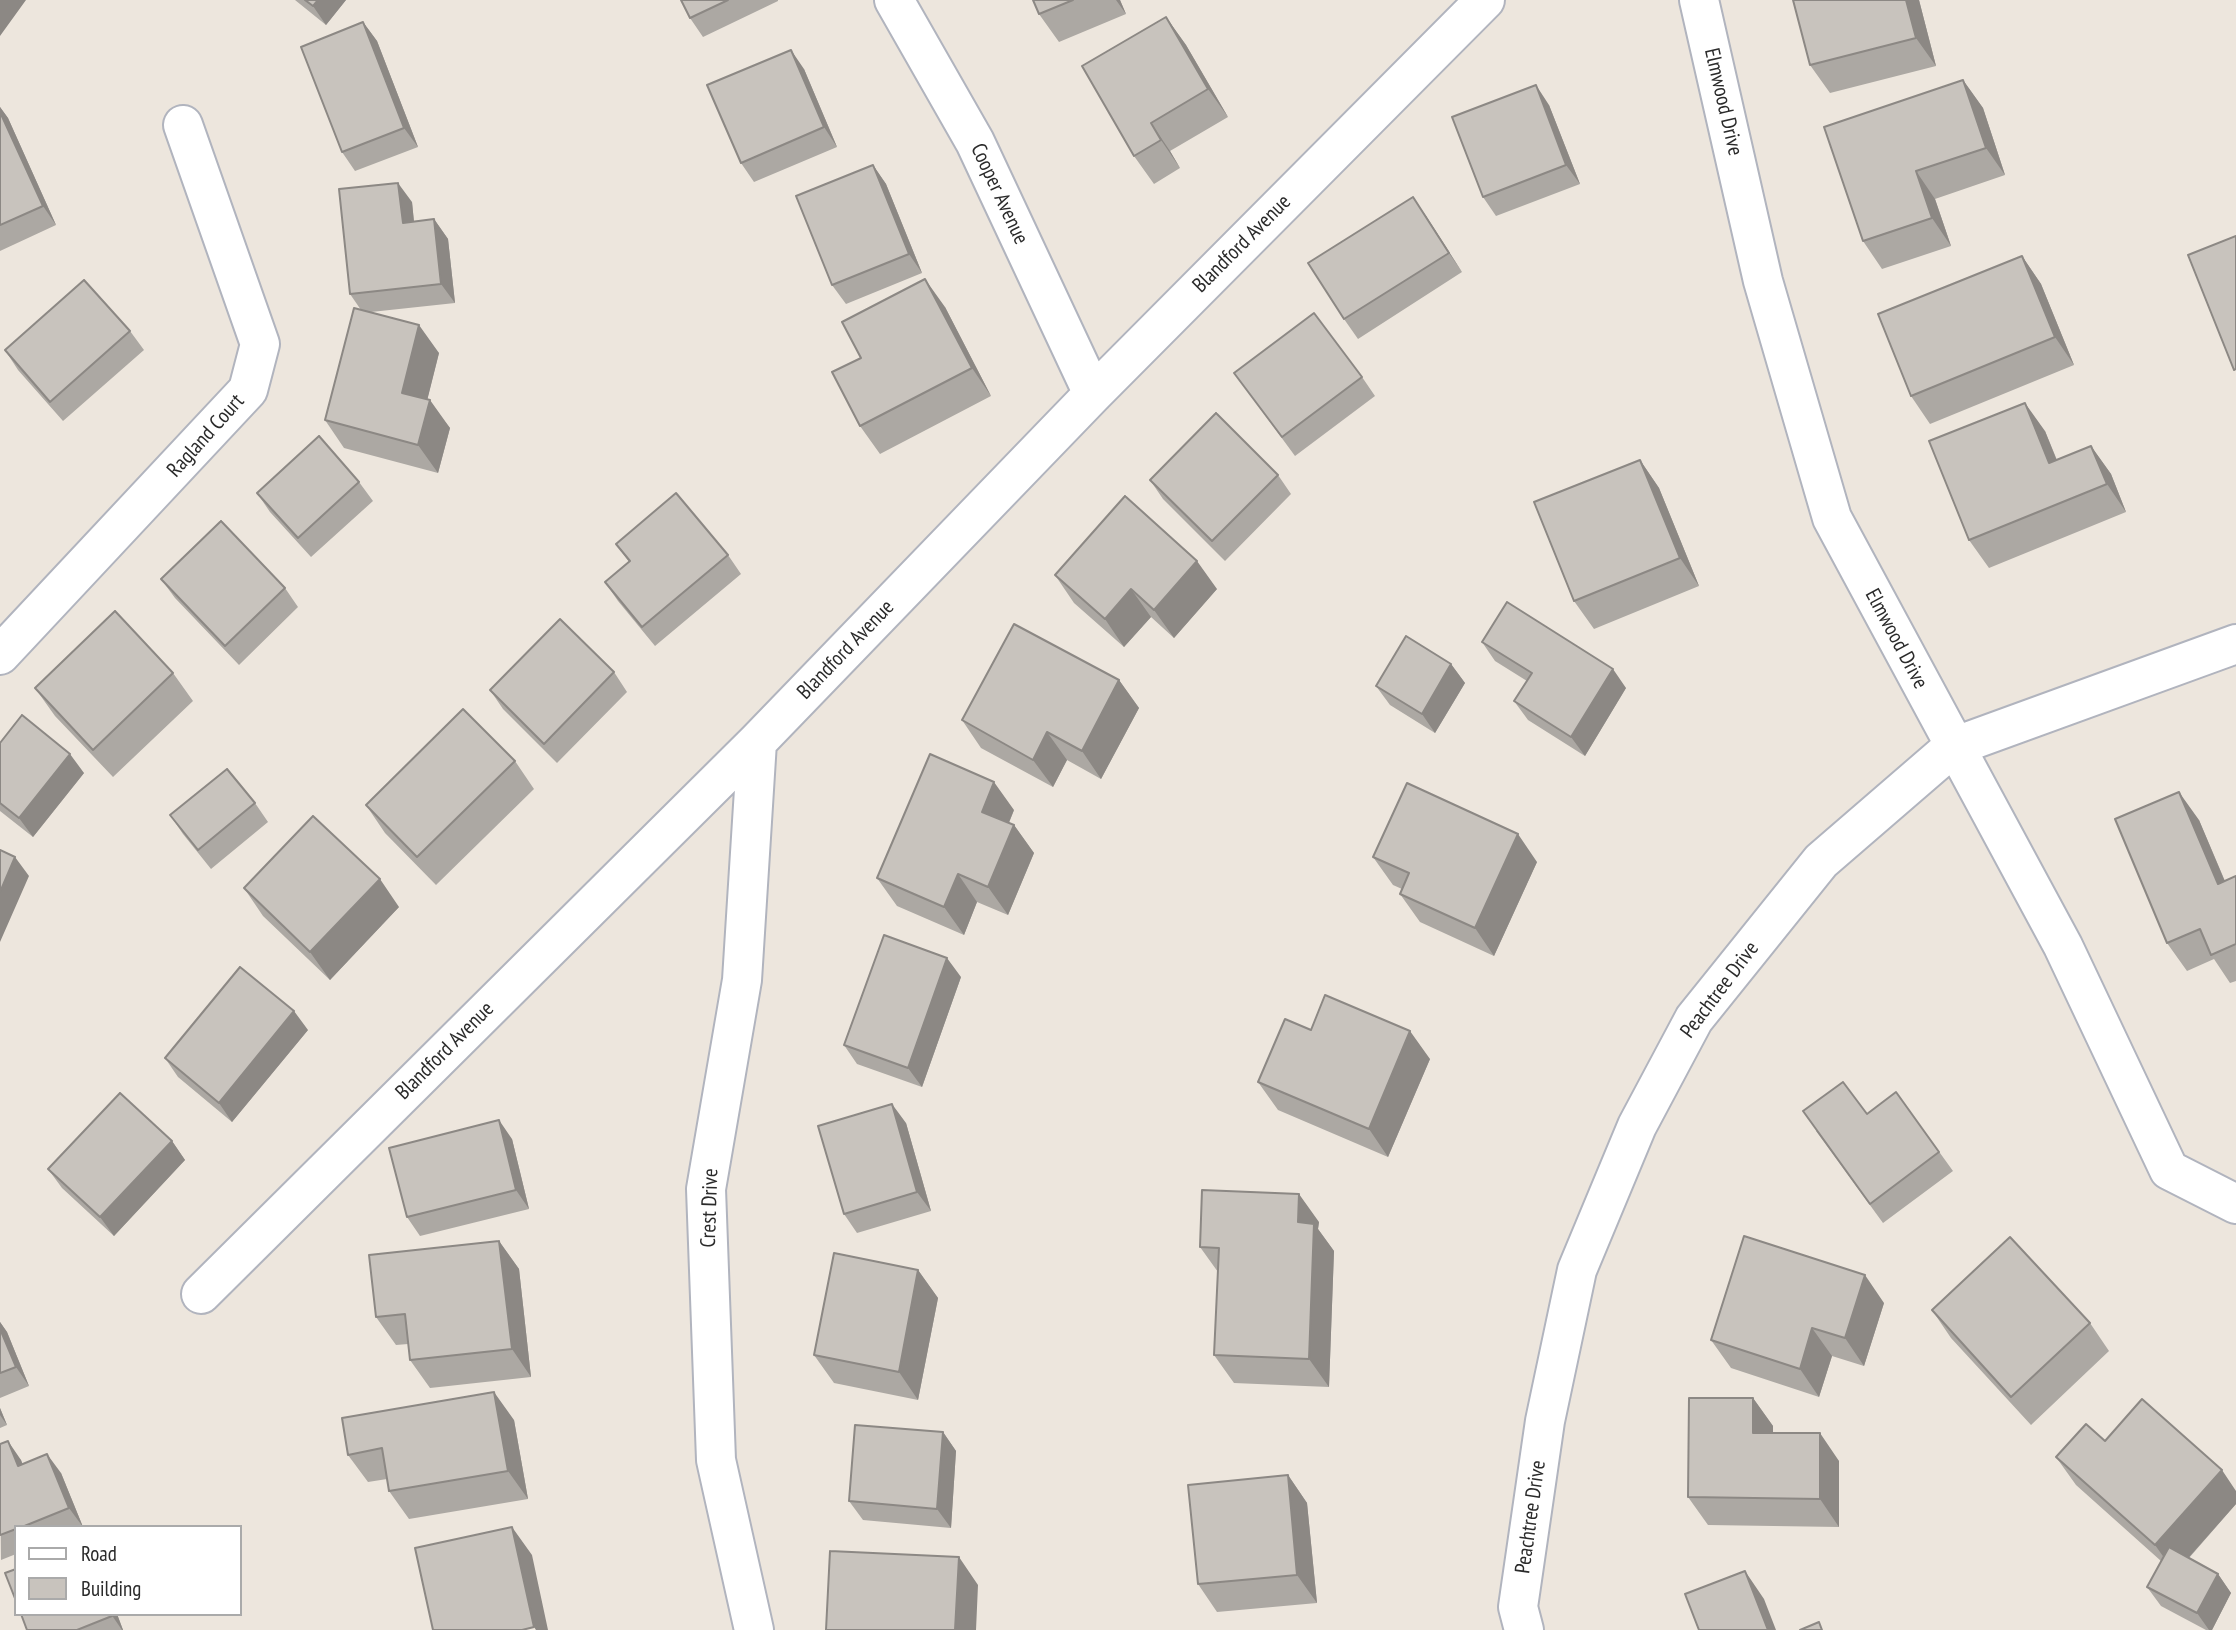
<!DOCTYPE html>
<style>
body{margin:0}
#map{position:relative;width:2236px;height:1630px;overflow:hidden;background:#ede6dd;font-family:"PT Sans Narrow",sans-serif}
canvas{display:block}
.legend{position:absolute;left:14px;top:1525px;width:228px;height:91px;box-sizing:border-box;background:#fff;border:2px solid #aaa;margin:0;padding:9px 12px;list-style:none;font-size:21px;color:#2b2b2b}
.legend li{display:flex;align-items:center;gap:14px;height:35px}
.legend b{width:35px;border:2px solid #aaa}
</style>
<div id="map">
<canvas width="2236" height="1630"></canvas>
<ul class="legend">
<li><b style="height:9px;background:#fff"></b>Road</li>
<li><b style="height:19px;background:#c8c3bd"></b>Building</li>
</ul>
</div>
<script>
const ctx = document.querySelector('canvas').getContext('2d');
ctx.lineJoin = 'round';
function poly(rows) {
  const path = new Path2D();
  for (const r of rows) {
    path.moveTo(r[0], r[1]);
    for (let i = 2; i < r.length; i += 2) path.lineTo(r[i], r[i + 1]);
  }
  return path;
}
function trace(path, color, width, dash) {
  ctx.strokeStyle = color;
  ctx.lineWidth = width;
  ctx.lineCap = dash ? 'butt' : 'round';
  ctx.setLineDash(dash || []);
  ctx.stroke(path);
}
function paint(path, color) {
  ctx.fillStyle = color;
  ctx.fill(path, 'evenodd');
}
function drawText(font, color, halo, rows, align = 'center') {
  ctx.font = font + ' "PT Sans Narrow",sans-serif';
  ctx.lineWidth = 5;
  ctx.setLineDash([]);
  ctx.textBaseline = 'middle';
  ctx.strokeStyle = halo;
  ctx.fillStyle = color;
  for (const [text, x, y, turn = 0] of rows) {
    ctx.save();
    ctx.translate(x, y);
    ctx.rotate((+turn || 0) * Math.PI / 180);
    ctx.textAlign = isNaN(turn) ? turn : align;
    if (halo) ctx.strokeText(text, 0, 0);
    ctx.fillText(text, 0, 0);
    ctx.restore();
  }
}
const street = poly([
 [894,0,975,142,1093,394],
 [1699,0,1763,281,1832,518,2063,946,2169,1170,2236,1204],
 [0,655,248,390,260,344,183,125],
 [201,1294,757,742,1093,394,1485,0],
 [754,1630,716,1460,706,1189,742,980,757,742],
 [1524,1630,1518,1607,1545,1421,1577,1270,1637,1126,1694,1019,1821,861,1953,747,2236,644]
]);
trace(street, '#b1b4be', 42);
trace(street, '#fff', 38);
paint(poly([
 [295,0,346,0,326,25],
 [681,0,778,0,778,1,703,37,690,18],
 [1033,0,1120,0,1126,14,1059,42,1039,14],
 [1793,0,1919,0,1936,66,1830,93,1810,65],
 [1166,17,1186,45,1228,117,1170,151,1180,168,1154,184,1134,156],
 [363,22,377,41,418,147,355,171,342,152],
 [804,69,837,147,754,182,741,163],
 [1963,80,1983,108,2005,175,1935,199,1951,246,1882,269,1863,241],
 [1549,105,1580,184,1496,216,1483,197],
 [0,107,8,118,56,225,0,251],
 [873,165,886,184,922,273,846,304,832,285],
 [412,202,414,222,434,219,448,239,455,303,371,312,439,353,427,400,450,428,438,473,344,448,325,420,361,310,350,294],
 [1426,216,1462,272,1358,339,1344,319],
 [2022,256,2041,284,2074,365,1930,424,1911,396],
 [945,307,991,396,880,454,860,426,861,358],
 [130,331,144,350,63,421,18,370,5,350],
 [1234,373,1362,377,1375,396,1295,456],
 [2045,431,2057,460,2091,446,2111,474,2126,512,1989,568,1969,540],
 [1640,460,1659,488,1699,586,1594,629,1574,601],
 [1278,475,1291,494,1225,561,1163,499,1150,480],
 [359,482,373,501,311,557,270,512,257,493],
 [616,544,728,555,741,574,655,646,618,601,605,582,629,562],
 [1055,575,1217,589,1174,638,1151,617,1124,647,1074,603],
 [161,579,285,588,298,607,239,665,175,598],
 [1482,642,1626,688,1585,756,1528,720,1514,701,1527,681,1495,661],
 [1451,664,1465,683,1435,733,1390,705,1376,686],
 [614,672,627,692,557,763,503,709,490,690],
 [173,673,193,701,113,777,55,716,35,688],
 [1119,680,1139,708,1101,779,1067,760,1053,787,981,748,962,720],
 [0,743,84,773,33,837,0,811],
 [515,761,534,789,436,885,385,833,366,805],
 [255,803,268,822,211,869,183,834,170,815],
 [1014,810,1009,823,1014,825,1034,853,1008,915,977,902,964,935,897,906,877,878],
 [2199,820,2225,881,2236,876,2236,981,2230,983,2214,959,2187,971,2167,943],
 [1373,857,1537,862,1494,956,1420,922,1400,894,1402,889,1393,885],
 [244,888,399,907,330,980,263,916],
 [961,977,922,1087,857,1064,844,1045],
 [308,1030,232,1122,178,1077,165,1058],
 [1311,1030,1430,1059,1388,1157,1278,1110,1258,1082],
 [1896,1092,1953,1171,1883,1223,1816,1131,1867,1114],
 [906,1123,931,1211,857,1233,844,1214],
 [512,1139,529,1209,420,1236,407,1217],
 [172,1141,185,1160,114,1236,62,1188,48,1169],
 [1319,1222,1318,1229,1334,1251,1329,1387,1234,1383,1214,1355,1218,1272,1200,1247],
 [499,1241,519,1269,531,1377,430,1388,410,1360,408,1344,396,1345,376,1317],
 [918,1270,938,1298,918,1400,834,1383,814,1355],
 [1884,1303,1864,1366,1832,1356,1819,1397,1731,1368,1711,1340],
 [1932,1310,2090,1323,2109,1351,2031,1425,1951,1338],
 [0,1322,7,1332,29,1386,0,1398],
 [1753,1398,1773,1426,1773,1433,1839,1461,1839,1527,1708,1525,1688,1497],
 [0,1408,7,1425,0,1428],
 [514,1420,528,1499,409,1519,389,1491,387,1479,368,1482,348,1455],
 [943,1432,956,1451,951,1528,863,1520,849,1501],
 [2105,1441,2236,1504,2189,1558,2218,1574,2231,1593,2212,1630,2206,1630,2161,1606,2147,1587,2161,1561,2076,1485,2056,1457],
 [0,1444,21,1460,22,1464,61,1473,83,1527,16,1527,16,1554,1,1560],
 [1288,1475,1307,1503,1317,1603,1217,1612,1198,1584],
 [21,1614,117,1614,123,1630,27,1630]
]), '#aca8a3');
paint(poly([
 [0,0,26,0,0,36],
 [318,0,346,0,326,25,313,6],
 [1116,0,1120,0,1126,14],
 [1906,0,1919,0,1936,66,1916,38],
 [1166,17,1186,45,1228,117,1208,89],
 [363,22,377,41,418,147,404,128],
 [791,50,804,69,837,147,824,127],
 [1963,80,1983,108,2005,175,1986,148],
 [1536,85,1549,105,1580,184,1566,165],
 [0,107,8,118,56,225,43,206,0,112],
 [1151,123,1170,151,1180,168,1161,140],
 [873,165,886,184,922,273,909,254],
 [1916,171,1935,199,1951,246,1932,218],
 [398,183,412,202,416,242,403,223],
 [1413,197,1426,216,1462,272,1449,253],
 [434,219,448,239,455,303,441,284],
 [2022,256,2041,284,2074,365,2055,337],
 [925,279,945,307,991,396,972,368],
 [419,325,439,353,422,421,402,393],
 [430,400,450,428,438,473,418,445],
 [2025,403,2045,431,2069,491,2049,463],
 [2091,446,2111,474,2126,512,2107,484],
 [1640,460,1659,488,1699,586,1680,558],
 [1197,561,1217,589,1174,638,1154,610],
 [1131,589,1151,617,1124,647,1105,619],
 [1451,664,1465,683,1435,733,1422,714],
 [1613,669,1626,688,1585,756,1571,737],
 [1119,680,1139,708,1101,779,1082,751],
 [1047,732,1067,760,1053,787,1033,760],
 [70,754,84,773,33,837,19,818],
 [994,782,1014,810,1002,839,982,812],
 [2179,792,2199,820,2236,908,2218,884],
 [1014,825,1034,853,1008,915,988,887],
 [1518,834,1537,862,1494,956,1475,928],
 [15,857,29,876,0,942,0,892],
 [958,874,977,902,964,935,944,907],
 [380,879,399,907,330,980,310,952],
 [947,958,961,977,922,1087,908,1068],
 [294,1011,308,1030,232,1122,219,1103],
 [1410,1031,1430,1059,1388,1157,1369,1129],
 [892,1104,906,1123,931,1211,917,1192],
 [499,1120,512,1139,529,1209,516,1190],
 [172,1141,185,1160,114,1236,100,1217],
 [1299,1194,1319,1222,1318,1229,1334,1251,1329,1387,1309,1359,1298,1222],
 [499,1241,519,1269,531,1377,512,1349],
 [918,1270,938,1298,918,1400,899,1372],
 [1865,1275,1884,1303,1864,1366,1845,1338],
 [0,1322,7,1332,29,1386,16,1367,0,1329],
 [1812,1328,1832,1356,1819,1397,1800,1369],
 [494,1392,514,1420,528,1499,508,1471],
 [1753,1398,1773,1426,1773,1461,1753,1433],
 [0,1408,7,1425,0,1415],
 [943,1432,956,1451,951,1528,937,1509],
 [1820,1433,1839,1461,1839,1527,1820,1499],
 [8,1441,21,1460,31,1485,18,1466],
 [47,1454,61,1473,83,1527,69,1508],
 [2222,1470,2236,1491,2236,1504,2175,1573,2155,1545],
 [1288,1475,1307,1503,1317,1603,1297,1575],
 [512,1527,532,1555,548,1630,536,1630,534,1627],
 [959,1557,978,1585,976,1630,955,1630],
 [1745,1571,1764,1599,1776,1630,1768,1630],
 [2218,1574,2231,1593,2212,1630,2209,1630,2197,1613],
 [111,1614,117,1614,123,1630,122,1630]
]), '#8c8884');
const building = poly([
 [305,0,318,0,313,6,305,0],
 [681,0,728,0,690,18,681,0],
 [1033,0,1073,0,1039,14,1033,0],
 [1793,0,1906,0,1916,38,1810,65,1793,0],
 [1166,17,1208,89,1151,123,1161,140,1134,156,1082,66,1166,17],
 [363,22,404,128,342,152,301,47,363,22],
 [791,50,824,127,741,163,707,85,791,50],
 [1963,80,1986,148,1916,171,1932,218,1863,241,1824,127,1963,80],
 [1536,85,1566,165,1483,197,1452,117,1536,85],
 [0,112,43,206,0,225,0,112],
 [873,165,909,254,832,285,796,196,873,165],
 [398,183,403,223,434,219,441,284,350,294,339,189,398,183],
 [1413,197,1449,253,1344,319,1308,263,1413,197],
 [2236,236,2236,369,2234,370,2188,255,2236,236],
 [2022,256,2055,337,1911,396,1878,314,2022,256],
 [925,279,972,368,860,426,832,372,861,358,842,322,925,279],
 [84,280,130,331,50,402,5,350,84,280],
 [354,308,419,325,402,393,430,400,418,445,325,420,354,308],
 [1314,313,1362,377,1282,437,1234,373,1314,313],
 [2025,403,2049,463,2091,446,2107,484,1969,540,1929,441,2025,403],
 [1216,413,1278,475,1212,541,1150,480,1216,413],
 [319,436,359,482,298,538,257,493,319,436],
 [1640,460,1680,558,1574,601,1534,502,1640,460],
 [676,493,728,555,642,627,605,582,630,561,616,544,676,493],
 [1125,496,1197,561,1154,610,1131,589,1105,619,1055,575,1125,496],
 [221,521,285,588,225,646,161,579,221,521],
 [1507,602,1613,669,1571,737,1514,701,1532,673,1482,642,1507,602],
 [115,611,173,673,93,750,35,688,115,611],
 [560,619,614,672,544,744,490,690,560,619],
 [1014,624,1119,680,1082,751,1047,732,1033,760,962,720,1014,624],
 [1406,636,1451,664,1422,714,1376,686,1406,636],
 [463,709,515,761,417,857,366,805,463,709],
 [22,715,70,754,19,818,0,803,0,743,22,715],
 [930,754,994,782,982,812,1014,825,988,887,958,874,944,907,877,878,930,754],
 [227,769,255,803,198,850,170,815,227,769],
 [1407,783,1518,834,1475,928,1400,894,1409,873,1373,857,1407,783],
 [2179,792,2218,884,2236,876,2236,944,2211,955,2200,929,2167,943,2115,819,2179,792],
 [313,816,380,879,310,952,244,888,313,816],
 [0,850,15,857,0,892,0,850],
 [884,935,947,958,908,1068,844,1045,884,935],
 [240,967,294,1011,219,1103,165,1058,240,967],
 [1325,995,1410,1031,1369,1129,1258,1082,1285,1019,1311,1030,1325,995],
 [1843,1082,1867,1114,1896,1092,1939,1152,1870,1204,1803,1111,1843,1082],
 [120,1093,172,1141,100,1217,48,1169,120,1093],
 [892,1104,917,1192,844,1214,818,1126,892,1104],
 [499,1120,516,1190,407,1217,389,1148,499,1120],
 [1202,1190,1299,1194,1298,1222,1314,1224,1309,1359,1214,1355,1219,1248,1200,1247,1202,1190],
 [1744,1236,1865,1275,1845,1338,1812,1328,1800,1369,1711,1340,1744,1236],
 [2010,1237,2090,1323,2011,1397,1932,1310,2010,1237],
 [499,1241,512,1349,410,1360,405,1314,376,1317,369,1255,499,1241],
 [834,1253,918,1270,899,1372,814,1355,834,1253],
 [0,1329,16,1367,0,1373,0,1329],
 [494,1392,508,1471,389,1491,382,1448,348,1455,342,1418,494,1392],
 [1689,1398,1753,1398,1753,1433,1820,1433,1820,1499,1688,1497,1689,1398],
 [2142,1399,2222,1470,2155,1545,2056,1457,2086,1424,2105,1441,2142,1399],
 [855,1425,943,1432,937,1509,849,1501,855,1425],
 [8,1441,18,1466,47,1454,69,1508,22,1527,16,1527,16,1529,0,1535,0,1444,8,1441],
 [1288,1475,1297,1575,1198,1584,1188,1485,1288,1475],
 [512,1527,534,1627,522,1630,433,1630,415,1548,512,1527],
 [2169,1547,2218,1574,2197,1613,2147,1587,2169,1547],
 [830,1551,959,1557,955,1630,826,1630,830,1551],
 [16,1569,16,1601,5,1573,16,1569],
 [1745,1571,1768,1630,1699,1630,1685,1594,1745,1571],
 [21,1614,111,1614,112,1616,77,1630,27,1630,21,1614],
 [1819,1622,1822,1630,1800,1630,1819,1622]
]);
paint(building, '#c8c3bd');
trace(building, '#8c8884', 2);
drawText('21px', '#2b2b2b', '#fff', [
 ["Elmwood Drive",1723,102,77],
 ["Cooper Avenue",999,194,65],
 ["Blandford Avenue",1242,244,-45],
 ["Ragland Court",206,436,-48],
 ["Elmwood Drive",1896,639,62],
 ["Blandford Avenue",846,650,-46],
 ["Peachtree Drive",1720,990,-53],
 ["Blandford Avenue",445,1051,-45],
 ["Crest Drive",710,1208,-88],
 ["Peachtree Drive",1531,1517,-82]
]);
</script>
